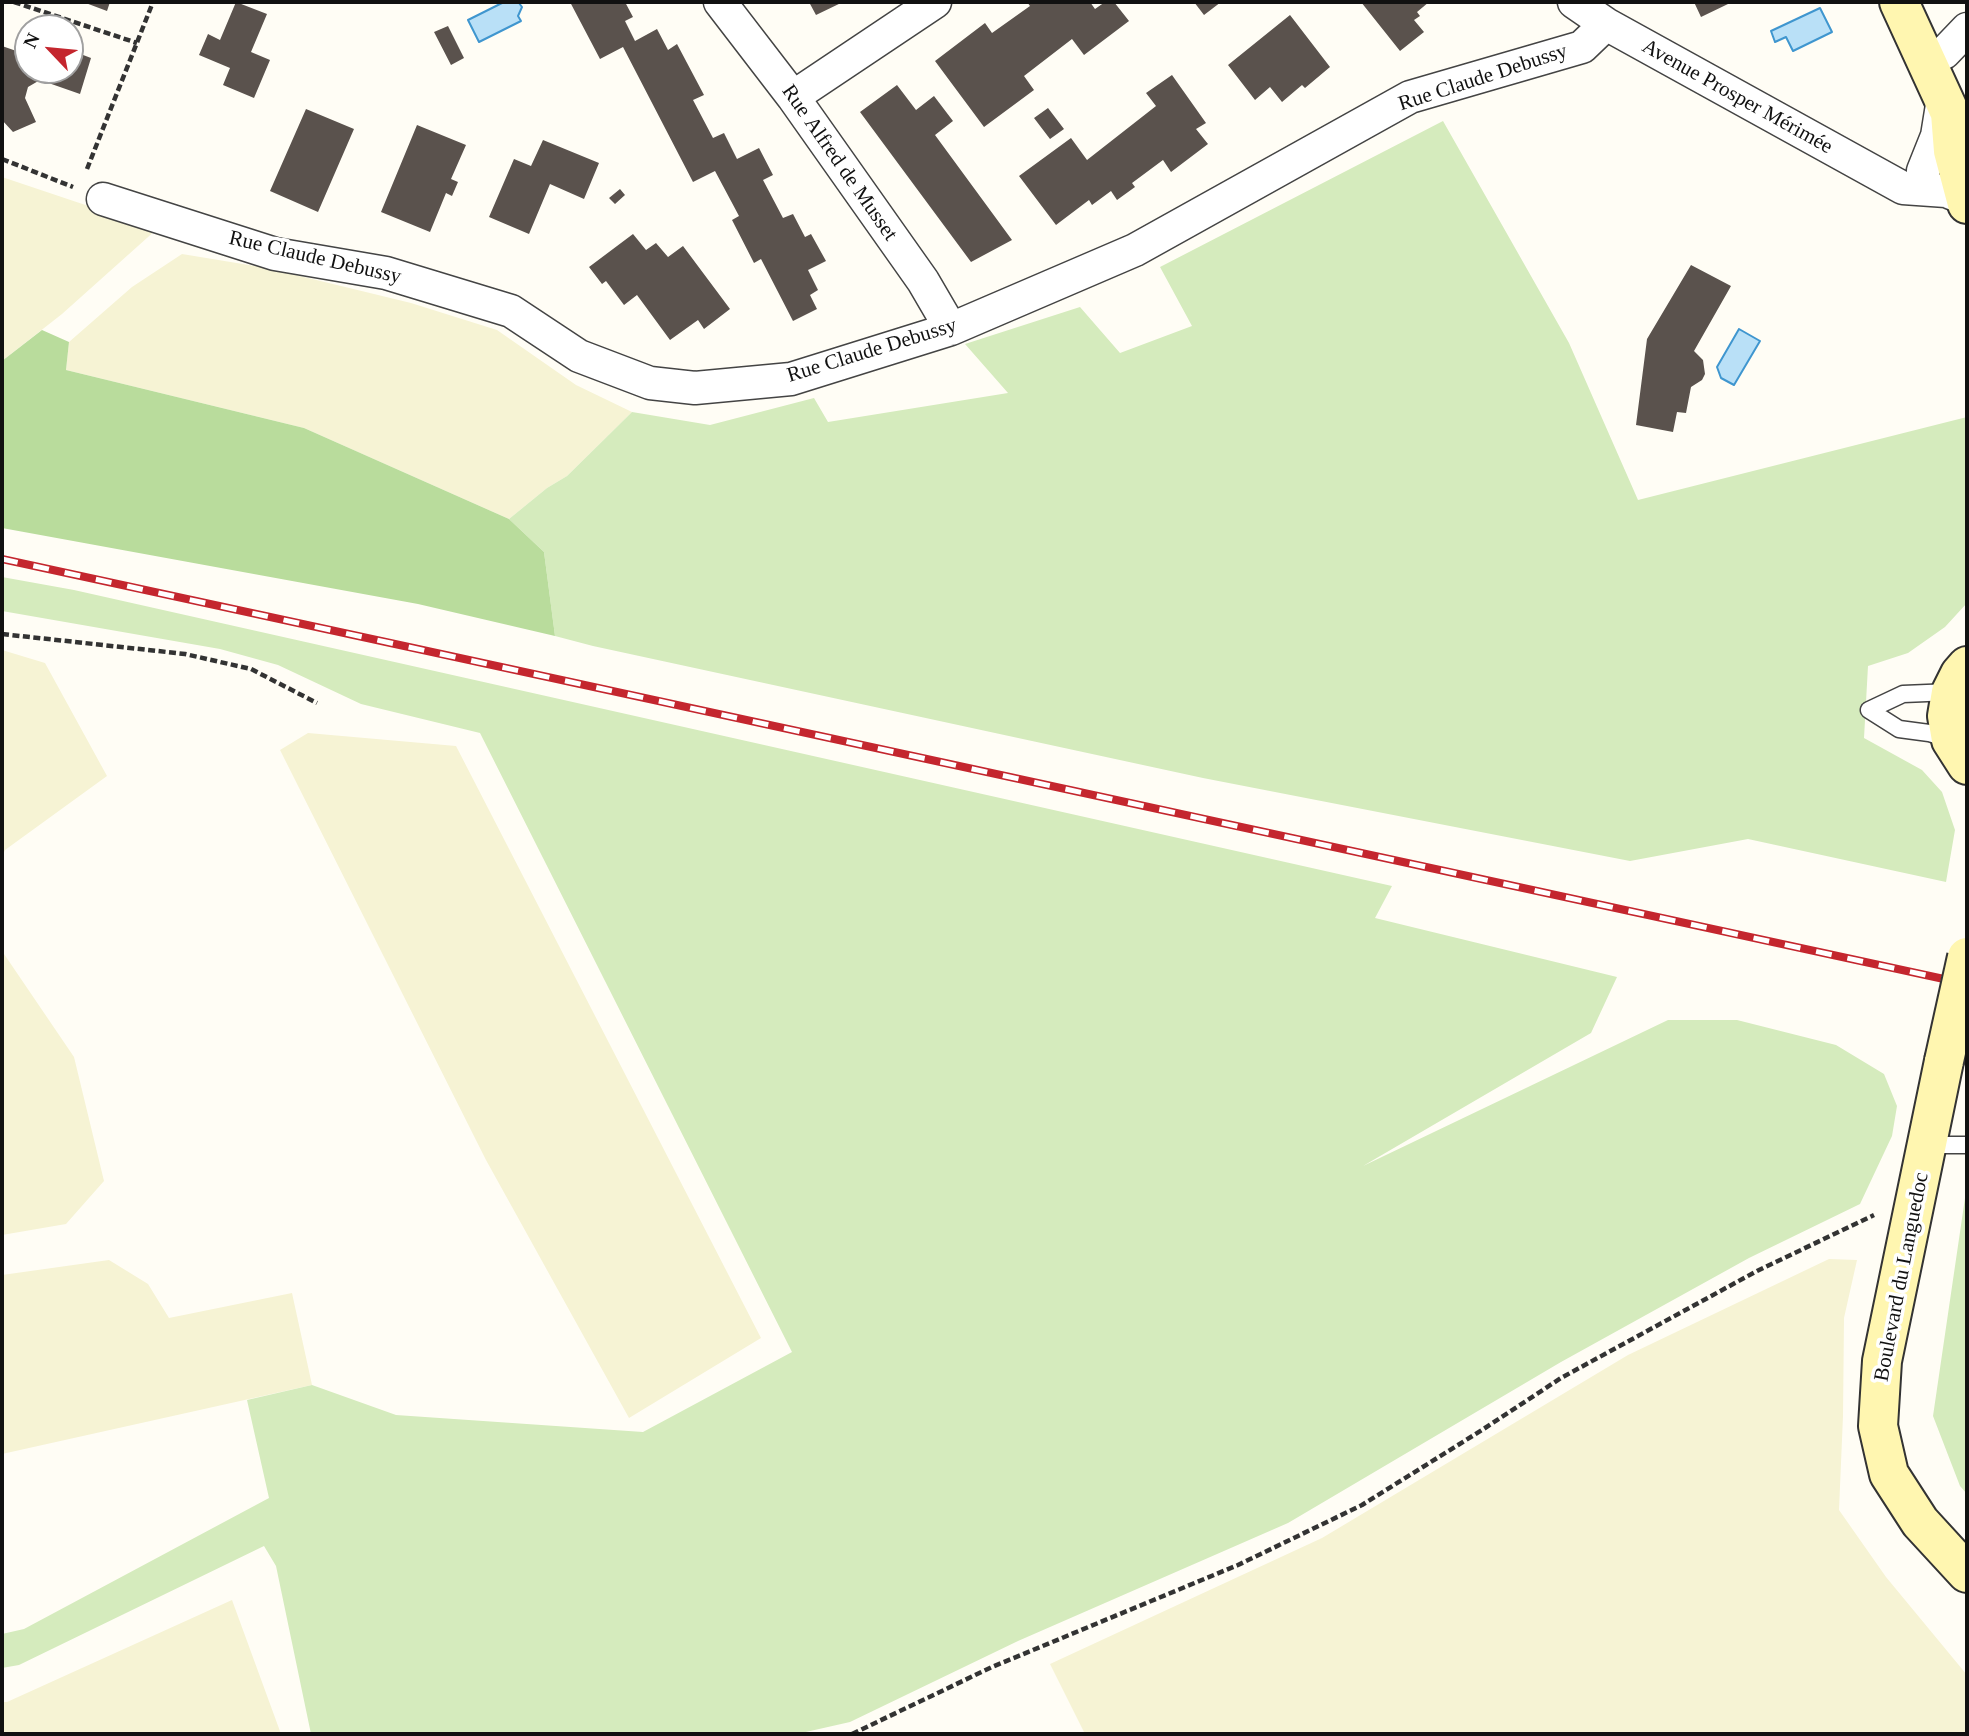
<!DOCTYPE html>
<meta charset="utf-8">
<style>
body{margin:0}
#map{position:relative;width:1969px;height:1736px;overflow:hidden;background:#fffdf5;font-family:Georgia,serif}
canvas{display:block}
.frame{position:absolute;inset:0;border:4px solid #111;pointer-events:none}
.north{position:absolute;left:14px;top:14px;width:70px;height:70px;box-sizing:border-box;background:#fff;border:2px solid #a0a0a0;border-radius:50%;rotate:296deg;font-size:19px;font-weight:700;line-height:28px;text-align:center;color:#111}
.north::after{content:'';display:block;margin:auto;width:24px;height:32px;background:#c4262e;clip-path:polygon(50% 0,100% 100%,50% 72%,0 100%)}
</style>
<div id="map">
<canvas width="1969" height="1736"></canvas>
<div class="frame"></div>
<div class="north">N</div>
</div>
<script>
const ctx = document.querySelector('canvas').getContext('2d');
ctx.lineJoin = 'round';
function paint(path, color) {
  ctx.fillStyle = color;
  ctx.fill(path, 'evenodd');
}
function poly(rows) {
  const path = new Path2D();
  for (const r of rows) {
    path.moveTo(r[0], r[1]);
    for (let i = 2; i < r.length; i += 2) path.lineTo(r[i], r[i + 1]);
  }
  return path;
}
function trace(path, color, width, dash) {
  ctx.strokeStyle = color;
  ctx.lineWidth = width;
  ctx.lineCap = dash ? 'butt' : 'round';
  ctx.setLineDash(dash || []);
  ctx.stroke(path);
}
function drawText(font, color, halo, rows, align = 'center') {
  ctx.font = font + ' Georgia,serif';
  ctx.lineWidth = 7;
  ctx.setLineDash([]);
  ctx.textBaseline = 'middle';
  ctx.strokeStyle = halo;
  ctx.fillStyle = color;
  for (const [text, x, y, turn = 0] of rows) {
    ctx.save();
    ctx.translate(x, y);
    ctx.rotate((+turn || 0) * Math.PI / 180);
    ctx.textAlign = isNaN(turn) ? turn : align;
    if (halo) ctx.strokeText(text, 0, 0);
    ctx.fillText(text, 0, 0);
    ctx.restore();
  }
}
paint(poly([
 [2,177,157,229,62,314,2,361],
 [182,254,267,268,411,303,497,330,576,385,632,412,567,476,547,488,509,519,304,428,66,370,69,342,132,287],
 [2,650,45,663,107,776,5,850,2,856],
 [308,733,456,746,761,1338,629,1418,486,1160,280,750],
 [2,951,74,1057,104,1181,66,1224,2,1235],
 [1829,1259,1857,1260,1844,1318,1843,1416,1839,1510,1886,1577,1967,1675,1967,1734,1085,1734,1050,1664,1322,1538,1628,1355],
 [109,1260,148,1284,169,1318,292,1293,312,1385,2,1454,2,1275],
 [232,1600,281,1734,2,1734,2,1702,7,1702]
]), '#f6f3d4');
paint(poly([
 [1443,121,1569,343,1638,500,1967,417,1967,603,1945,627,1908,653,1868,666,1864,738,1922,770,1942,792,1955,830,1946,882,1748,839,1630,861,1203,778,593,646,555,636,544,552,509,519,547,488,567,476,632,412,710,425,814,398,828,422,1008,393,965,344,1080,307,1120,353,1192,326,1160,267],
 [2,577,74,590,1392,886,1375,918,1617,977,1591,1033,1363,1166,1668,1020,1737,1020,1836,1045,1884,1074,1897,1106,1892,1136,1860,1204,1749,1258,1561,1362,1288,1523,1018,1641,850,1722,797,1734,311,1734,276,1566,264,1546,19,1665,2,1668,2,1634,24,1629,269,1498,247,1400,312,1385,396,1415,643,1432,792,1352,480,733,361,704,278,665,220,649,2,611],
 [1967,1195,1967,1494,1960,1486,1933,1416,1965,1198]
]), '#d5ebbd');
paint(poly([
 [42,330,69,342,66,370,304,428,509,519,544,552,555,636,418,604,2,528,2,361]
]), '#b9dc9c');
const water = poly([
 [504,2,519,3,522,7,518,16,521,21,479,42,468,20,504,2],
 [1820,8,1832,32,1793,51,1786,37,1775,42,1771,31,1820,8],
 [1739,329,1760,341,1734,385,1721,378,1717,367,1739,329]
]);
paint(water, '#b9e0f7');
trace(water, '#3f96cf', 2);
paint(poly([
 [83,2,110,2,107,11],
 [236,2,267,14,251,52,270,60,254,98,223,85,230,68,199,55,208,34,220,40],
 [570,2,625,2,633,17,625,21,635,41,657,29,668,50,677,44,704,95,693,100,713,138,724,133,737,159,759,148,773,175,763,180,783,218,793,214,805,237,811,234,826,261,808,270,818,290,810,295,817,309,793,321,761,259,754,263,732,220,739,216,715,171,693,182,623,47,600,59],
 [809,2,843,2,816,15],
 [1027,2,1090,2,1095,9,1105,2,1114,2,1129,21,1084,55,1072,39,1024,76,1034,90,984,127,935,61,985,23,992,33,1030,6],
 [1194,2,1221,2,1204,15],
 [1361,2,1429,2,1417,12,1420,16,1414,20,1424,32,1400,51],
 [1694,2,1727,2,1728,4,1701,17],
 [1290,15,1330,67,1305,88,1302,85,1282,102,1270,87,1255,100,1228,65],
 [448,26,464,58,451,65,434,32],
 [2,46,25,54,28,46,28,70,70,70,70,50,91,58,80,94,40,80,28,87,25,98,36,122,13,132,2,120],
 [1172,75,1206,123,1196,129,1208,144,1171,172,1163,160,1132,183,1135,187,1117,200,1111,191,1092,205,1089,200,1056,225,1019,176,1071,138,1087,160,1156,106,1146,93],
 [897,85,916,110,934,96,953,121,935,135,1012,240,971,262,860,112],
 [1048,108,1064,129,1050,139,1034,118],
 [306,109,354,129,318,212,270,191],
 [417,125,466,145,451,179,458,182,452,196,446,193,430,232,381,212],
 [543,140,599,163,584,199,550,184,529,234,489,217,514,159,531,166],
 [620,189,625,195,615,204,609,198],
 [633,234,646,250,656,243,668,257,683,246,730,309,704,329,698,320,670,340,637,295,624,305,606,281,602,284,589,267],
 [1691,265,1731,286,1694,351,1703,360,1705,374,1702,380,1691,387,1686,413,1677,412,1673,432,1636,425,1647,339]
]), '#5a524d');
const lane = poly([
 [1869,710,1899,729,1929,733,1951,740],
 [1869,710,1903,694,1951,692],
 [1928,1145,1967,1145]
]);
const street = poly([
 [720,2,793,97,923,281,951,329],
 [1574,2,1606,24,1903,188,1946,191,1966,199],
 [1927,59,1944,53,1967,29],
 [793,97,935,2],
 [1923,171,1937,136,1942,105],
 [103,199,275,254,386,273,511,311,579,356,650,383,695,388,791,379,951,329,1135,250,1410,97,1582,47,1606,24]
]);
const secondary = poly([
 [1899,2,1950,113,1953,151,1967,204],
 [1967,666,1960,674,1951,692,1947,716,1951,740,1967,765],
 [1944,1061,1882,1361,1878,1426,1889,1474,1920,1522,1967,1573]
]);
trace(lane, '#444', 19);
trace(street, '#444', 35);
trace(secondary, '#333', 42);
trace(poly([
 [14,2,137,43],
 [2,159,73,187],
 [87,169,153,2],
 [2,634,185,654,251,669,317,703],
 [852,1734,992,1667,1238,1565,1362,1505,1482,1430,1561,1378,1757,1271,1874,1215]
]), '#333', 4.5, [7, 3.5]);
trace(lane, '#fff', 16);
trace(street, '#fff', 32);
trace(secondary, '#fff6b0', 38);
const rail = poly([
 [2,559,1967,984]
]);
trace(rail, '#c4262e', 8);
trace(rail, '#fff', 5, [16]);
const secondaryBridge = poly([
 [1944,1061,1967,957]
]);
trace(secondaryBridge, '#333', 42, []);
trace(secondaryBridge, '#fff6b0', 38);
drawText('21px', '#111', '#fff', [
 ["Rue Claude Debussy",1483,78,-18],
 ["Avenue Prosper Mérimée",1737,97,29],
 ["Rue Alfred de Musset",839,163,55],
 ["Rue Claude Debussy",315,258,13],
 ["Rue Claude Debussy",872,351,-17],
 ["Boulevard du Languedoc",1902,1277,-79]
]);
</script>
